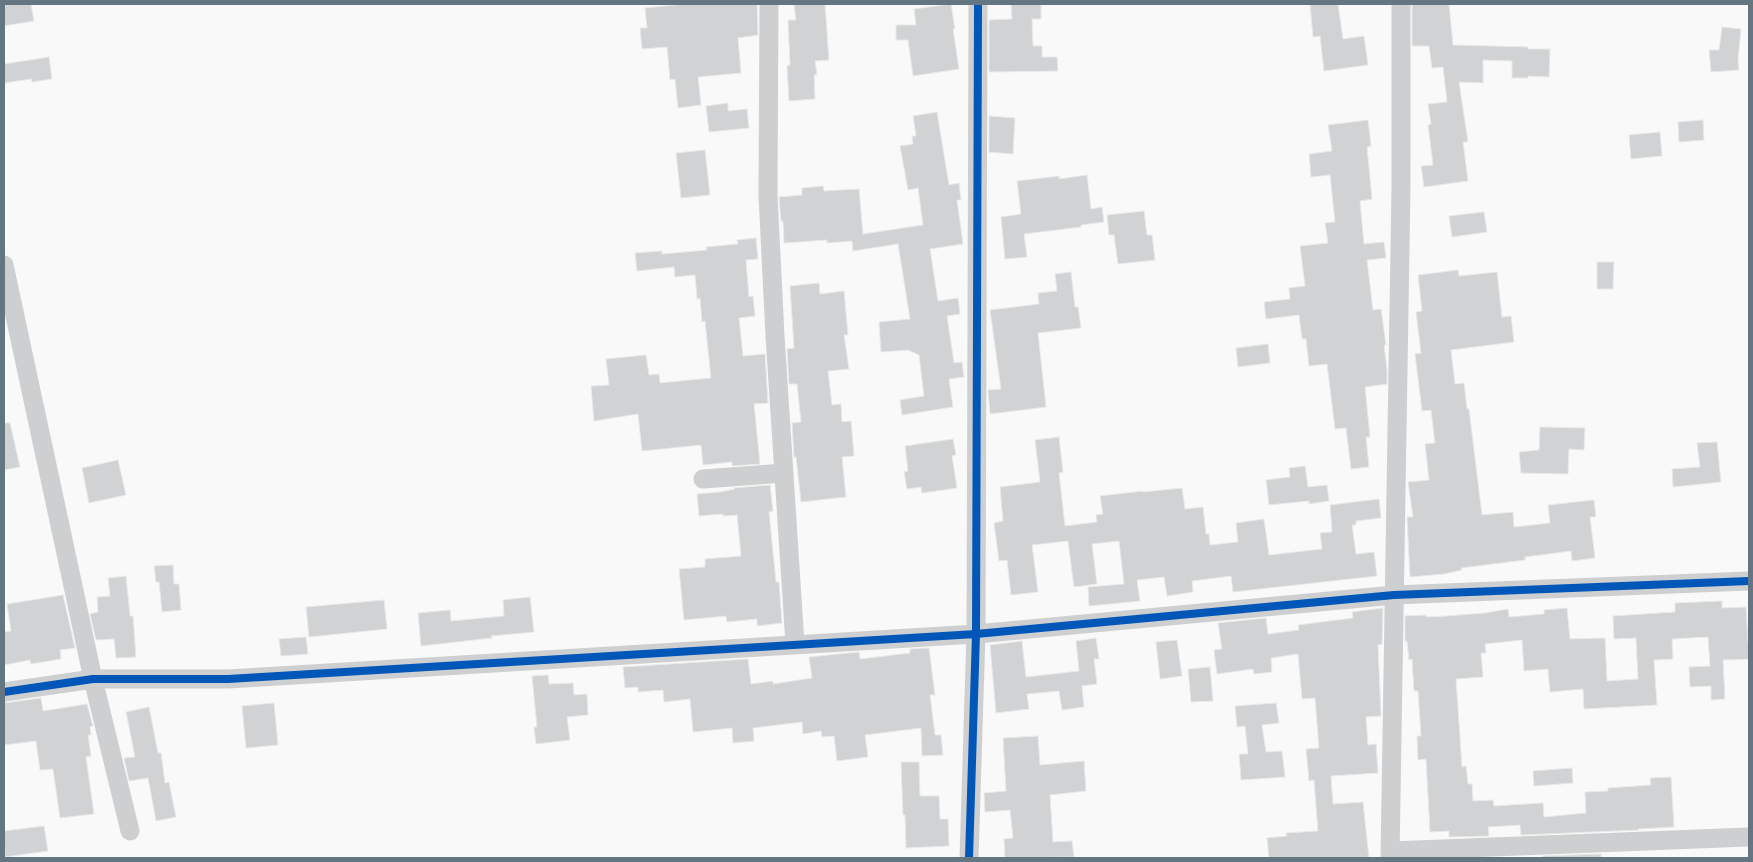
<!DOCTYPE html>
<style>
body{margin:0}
#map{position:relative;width:1753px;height:862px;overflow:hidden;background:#f9f9f9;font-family:"Titillium Web",sans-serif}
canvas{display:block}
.frame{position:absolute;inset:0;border:5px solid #657683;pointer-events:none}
</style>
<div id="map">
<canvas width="1753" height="862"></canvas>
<div class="frame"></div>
</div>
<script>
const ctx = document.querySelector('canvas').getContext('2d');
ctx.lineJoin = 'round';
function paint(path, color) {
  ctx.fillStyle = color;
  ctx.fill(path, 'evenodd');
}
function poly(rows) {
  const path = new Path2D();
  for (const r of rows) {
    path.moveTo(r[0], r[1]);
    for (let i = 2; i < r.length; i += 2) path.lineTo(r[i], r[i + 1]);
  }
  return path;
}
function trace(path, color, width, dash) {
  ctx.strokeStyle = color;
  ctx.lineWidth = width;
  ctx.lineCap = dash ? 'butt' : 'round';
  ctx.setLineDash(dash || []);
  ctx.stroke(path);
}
const building = poly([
 [4,4,31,4,34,21,4,26,4,4],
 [685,4,757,4,758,35,738,38,741,73,698,77,701,105,678,108,675,79,670,80,667,47,642,49,640,28,647,28,645,8,685,4],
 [794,4,825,4,829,60,815,61,817,75,814,75,815,99,789,101,787,66,790,65,788,20,796,20,794,4],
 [951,4,955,29,953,29,959,69,913,76,908,40,896,40,896,25,916,25,914,9,951,4],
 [1011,4,1041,4,1041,19,1032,19,1033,46,1042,46,1042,57,1057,57,1058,71,989,72,989,20,1012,19,1011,4],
 [1310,4,1338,4,1343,39,1364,36,1368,65,1324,71,1320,36,1313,37,1310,4],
 [1412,4,1449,4,1453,45,1528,47,1528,49,1550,49,1549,77,1528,76,1528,78,1512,78,1512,61,1483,60,1483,83,1459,82,1468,142,1463,142,1468,181,1424,187,1421,166,1433,165,1428,125,1431,124,1428,104,1447,102,1443,67,1432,68,1429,46,1412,46,1412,4],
 [1722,27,1741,29,1738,59,1739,70,1711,72,1709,50,1719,50,1722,27],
 [49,57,52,79,32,82,31,79,4,83,4,64,49,57],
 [728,103,728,111,747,109,749,128,709,132,706,106,728,103],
 [937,112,949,185,959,183,961,200,957,200,963,244,930,249,938,301,958,298,960,314,947,316,954,363,962,362,964,377,949,379,953,407,902,415,900,400,924,396,919,355,908,350,881,352,879,322,910,319,898,244,853,251,852,241,827,243,827,240,784,243,783,221,781,221,779,197,802,195,802,188,823,186,824,191,859,189,863,234,923,225,918,188,908,190,900,146,913,144,912,136,916,136,913,116,937,112],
 [989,116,1015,118,1013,154,989,152,989,116],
 [1368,120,1371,146,1367,147,1372,199,1360,201,1364,244,1384,242,1386,258,1367,260,1373,310,1381,309,1386,345,1384,345,1387,370,1387,384,1365,387,1370,437,1366,437,1369,467,1351,469,1346,428,1335,429,1327,364,1309,366,1306,339,1302,339,1299,315,1266,319,1264,302,1290,299,1289,288,1305,286,1300,246,1328,243,1325,223,1335,222,1330,175,1311,177,1309,154,1332,151,1328,125,1368,120],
 [1703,120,1704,140,1679,142,1678,122,1703,120],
 [1660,132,1662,156,1631,159,1629,135,1660,132],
 [705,150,710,195,681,198,676,153,705,150],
 [1087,175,1091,209,1102,207,1104,222,1081,225,1081,227,1024,234,1027,257,1005,259,1001,217,1021,214,1017,181,1059,176,1059,179,1087,175],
 [1144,211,1147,235,1152,235,1155,260,1118,264,1114,235,1109,235,1107,215,1144,211],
 [1484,212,1487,232,1452,237,1449,216,1484,212],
 [756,238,758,259,746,260,749,297,753,296,755,316,739,318,743,356,765,354,768,403,754,404,760,464,732,466,732,462,703,465,701,445,642,451,638,414,594,421,591,386,609,385,606,359,646,355,649,375,659,374,660,383,711,378,705,321,702,322,700,298,697,299,695,275,675,277,674,267,637,271,635,253,662,251,662,254,707,250,706,247,738,244,737,240,756,238],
 [1597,262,1614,262,1613,289,1597,289,1597,262],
 [1458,270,1459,276,1497,272,1502,317,1511,316,1514,342,1451,350,1455,384,1464,383,1467,409,1469,409,1482,515,1513,512,1514,527,1550,523,1548,505,1594,500,1596,517,1590,517,1595,558,1572,561,1571,551,1525,557,1525,560,1461,568,1462,570,1444,574,1410,577,1407,517,1413,517,1408,482,1429,480,1425,444,1435,443,1431,410,1422,411,1415,354,1421,353,1416,312,1422,311,1418,275,1458,270],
 [1071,272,1075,307,1078,307,1081,328,1038,333,1046,407,990,414,988,390,1001,389,990,310,1039,304,1038,293,1057,291,1055,274,1071,272],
 [819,283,820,294,844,291,848,335,844,335,849,369,828,371,832,405,841,404,842,422,851,421,854,456,842,457,846,497,801,502,796,457,794,457,792,423,801,422,797,384,789,384,787,349,794,348,790,286,819,283],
 [1268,344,1270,363,1238,367,1236,348,1268,344],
 [4,423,10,423,20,467,4,470,4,423],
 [1540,427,1585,428,1584,450,1569,449,1568,474,1521,473,1519,452,1539,450,1540,427],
 [1059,437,1063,472,1059,473,1065,526,1097,522,1096,515,1103,514,1100,496,1143,491,1143,492,1182,488,1185,509,1203,507,1206,534,1209,534,1210,545,1238,542,1236,523,1264,519,1269,555,1322,549,1320,533,1332,532,1330,505,1379,499,1381,518,1356,521,1356,525,1352,525,1356,554,1374,552,1377,576,1233,592,1231,576,1192,581,1193,592,1167,596,1164,577,1137,580,1140,601,1089,606,1088,587,1124,584,1119,541,1092,544,1097,584,1074,587,1068,541,1032,545,1038,592,1011,595,1007,560,999,561,994,523,1003,521,1000,487,1040,482,1035,440,1059,437],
 [953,439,956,455,952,456,957,488,922,493,921,487,907,489,904,472,908,471,905,446,953,439],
 [1717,442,1721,482,1673,487,1672,469,1700,467,1697,443,1717,442],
 [118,460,126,495,89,503,82,468,118,460],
 [1305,466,1308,487,1327,485,1329,501,1309,504,1309,501,1269,505,1266,480,1290,477,1289,468,1305,466],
 [770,485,773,511,769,512,776,582,779,582,782,623,757,626,757,619,727,622,726,616,684,620,679,569,705,567,705,559,741,556,737,515,723,516,723,514,699,516,697,494,720,492,735,489,734,488,770,485],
 [173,565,174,584,179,584,181,610,162,612,159,582,156,582,154,566,173,565],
 [126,576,130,616,133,616,136,657,116,658,114,639,96,640,90,614,98,612,97,597,110,596,108,578,126,576],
 [63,595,75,648,60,650,61,659,31,664,30,660,4,665,4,632,11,631,7,604,63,595],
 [530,597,534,632,491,636,492,638,421,646,418,613,450,610,451,621,504,616,503,600,530,597],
 [384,600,387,629,309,637,306,607,384,600],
 [1722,601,1722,608,1746,607,1748,643,1749,642,1749,659,1723,660,1725,699,1711,700,1711,686,1690,687,1689,667,1710,666,1708,637,1672,639,1673,659,1654,660,1657,705,1584,709,1583,689,1550,692,1548,669,1524,671,1522,640,1485,644,1486,653,1481,653,1483,677,1456,679,1462,767,1466,766,1468,784,1472,784,1473,801,1493,800,1494,806,1543,803,1544,817,1586,813,1585,792,1608,791,1608,788,1651,785,1650,778,1671,777,1674,827,1638,829,1639,830,1521,835,1520,825,1488,827,1489,836,1449,837,1449,831,1430,832,1426,759,1418,760,1417,736,1421,736,1418,691,1414,691,1412,659,1409,660,1407,641,1405,641,1405,616,1426,615,1426,617,1446,616,1485,613,1508,609,1509,617,1544,614,1544,610,1567,608,1570,639,1605,638,1607,681,1638,679,1636,638,1614,639,1613,616,1675,612,1675,603,1722,601],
 [1383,608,1382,644,1378,645,1381,716,1366,717,1368,745,1376,744,1378,773,1331,776,1333,804,1363,802,1369,858,1269,858,1267,838,1287,836,1286,833,1318,831,1314,780,1309,781,1306,749,1319,748,1315,698,1302,699,1298,654,1271,658,1272,672,1254,674,1253,669,1217,674,1214,650,1222,649,1218,623,1266,618,1268,634,1299,630,1298,625,1353,618,1352,612,1383,608],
 [306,637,308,654,281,656,279,639,306,637],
 [1096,638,1099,659,1094,659,1097,684,1082,686,1084,707,1062,710,1059,691,1027,694,1029,709,996,713,990,645,1022,641,1026,677,1079,671,1076,641,1096,638],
 [1177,640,1182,676,1160,679,1156,642,1177,640],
 [929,648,935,695,930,695,935,735,941,735,943,755,922,756,921,728,865,735,868,757,837,761,834,736,822,737,821,731,803,734,802,722,753,728,754,741,733,743,732,728,693,732,690,699,664,702,663,690,638,692,638,687,625,688,623,667,748,659,751,684,773,681,773,684,812,678,809,657,859,652,860,659,910,653,910,649,929,648],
 [1210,667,1213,701,1191,702,1188,669,1210,667],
 [548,675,549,684,573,683,574,695,587,694,588,715,567,717,570,740,536,744,534,727,537,727,532,676,548,675],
 [41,698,43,711,87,704,93,726,90,727,91,735,88,735,91,756,86,757,94,814,60,818,53,769,40,770,36,741,4,745,4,703,41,698],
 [274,703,278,745,246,748,242,706,274,703],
 [1276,703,1279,723,1262,725,1266,752,1282,751,1285,777,1241,780,1239,754,1248,754,1245,726,1237,727,1235,706,1276,703],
 [149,707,158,753,161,753,165,783,169,782,176,817,156,821,148,778,129,781,124,758,135,757,126,712,149,707],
 [1038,736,1040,765,1084,761,1086,791,1050,795,1053,842,1072,841,1074,857,1005,858,1004,839,1013,838,1010,810,985,812,984,793,1006,791,1003,738,1038,736],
 [901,762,919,762,920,796,939,796,940,819,948,819,949,846,906,848,905,815,903,815,901,762],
 [1572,768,1573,783,1534,786,1533,771,1572,768],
 [44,826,48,851,5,857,4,831,44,826],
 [1601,854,1601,858,1543,858,1543,856,1601,854]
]);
paint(building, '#d0d2d3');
trace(building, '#e8e8e8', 1);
trace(poly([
 [769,4,768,195,775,336,795,644],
 [4,265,93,679,130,831],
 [703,479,784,473],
 [4,692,93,679,228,679,976,634,1394,595,1749,581],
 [1390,851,1749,837],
 [969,858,976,634,978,4],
 [1390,858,1401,187,1401,4]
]), '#cecfd0', 19);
trace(poly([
 [4,692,93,679,228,679,976,634,1394,595,1749,581],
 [969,858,976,634,978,4]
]), '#0057b8', 8);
</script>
